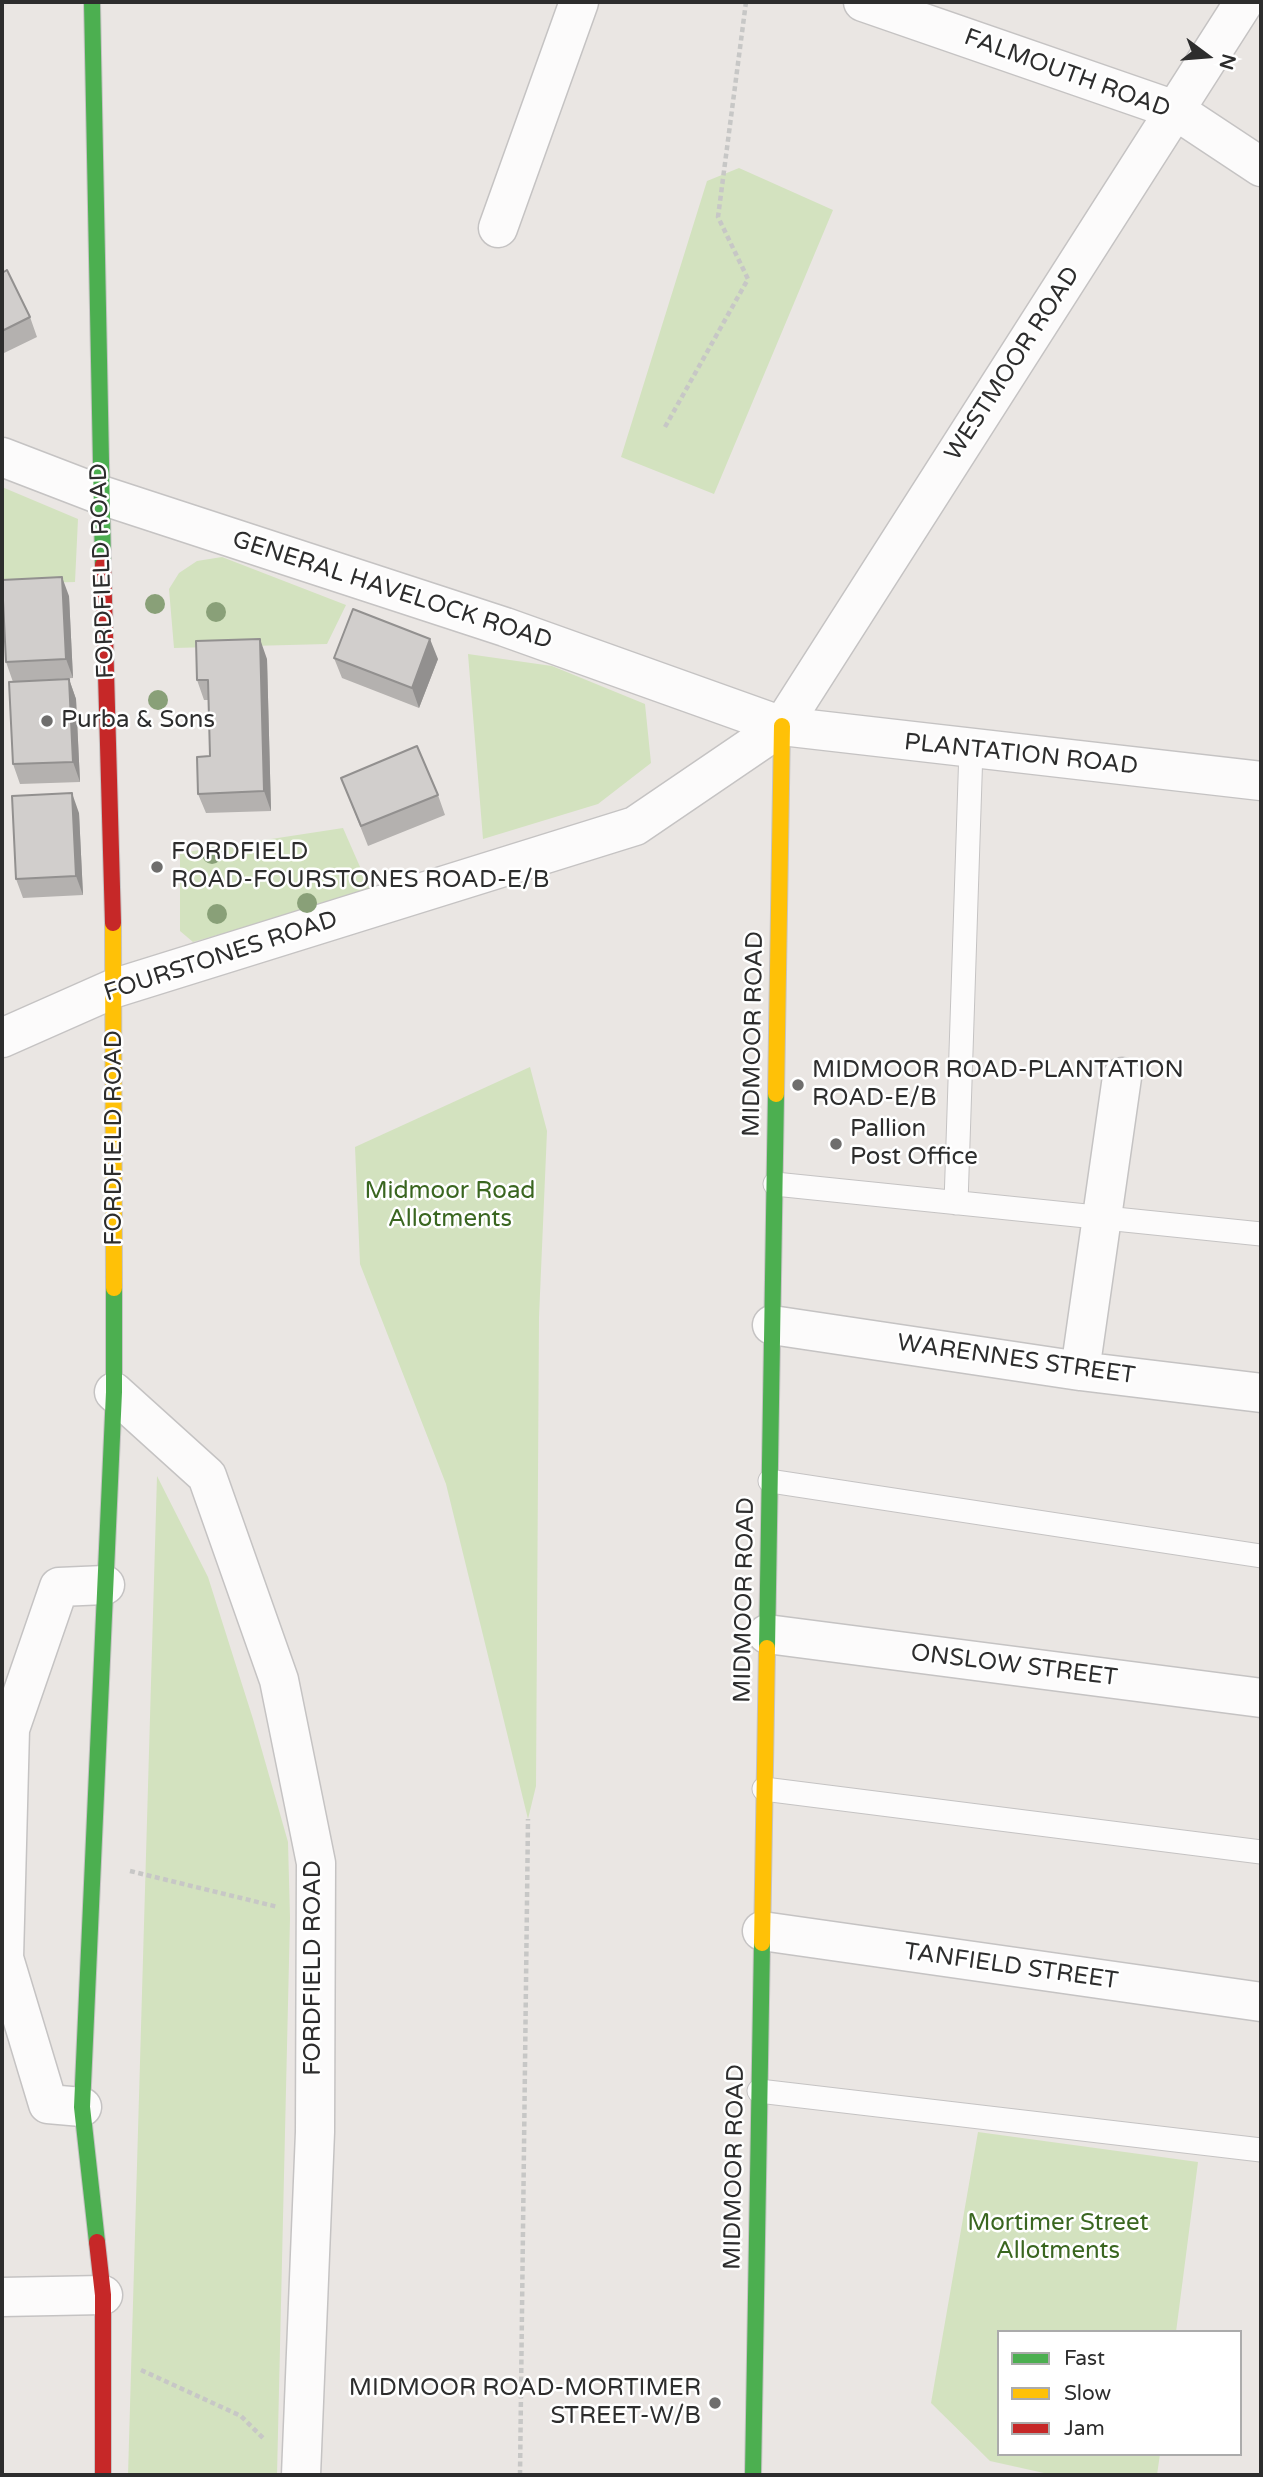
<!DOCTYPE html>
<style>
body{margin:0}
#map{position:relative;width:1263px;height:2477px;overflow:hidden;background:#eae6e3;font-family:"Varela Round",sans-serif}
canvas{display:block}
.frame{position:absolute;inset:0;border:4px solid #2d2d2d;pointer-events:none}
.legend{position:absolute;left:997px;top:2330px;width:245px;height:126px;box-sizing:border-box;background:#fff;border:2px solid #ababab;margin:0;padding:9px 12px;list-style:none;font-size:21px;color:#2d2d2d}
.legend li{display:flex;align-items:center;gap:14px;height:35px}
.legend b{width:35px;border:2px solid #ababab}
.north{position:absolute;left:1172px;top:21px;width:70px;height:70px;-webkit-text-stroke:5px #fff;paint-order:stroke;rotate:106deg;font-size:19px;font-weight:700;line-height:28px;text-align:center;color:#2d2d2d}
.north::after{content:'';display:block;margin:auto;width:24px;height:32px;background:#2d2d2d;clip-path:polygon(50% 0,100% 100%,50% 72%,0 100%)}
</style>
<div id="map">
<canvas width="1263" height="2477"></canvas>
<div class="frame"></div>
<ul class="legend">
<li><b style="height:9px;background:#4caf50"></b>Fast</li>
<li><b style="height:9px;background:#ffc107"></b>Slow</li>
<li><b style="height:9px;background:#c62828"></b>Jam</li>
</ul>
<div class="north">N</div>
</div>
<script>
const ctx = document.querySelector('canvas').getContext('2d');
ctx.lineJoin = 'round';
function paint(path, color) {
  ctx.fillStyle = color;
  ctx.fill(path, 'evenodd');
}
function poly(rows) {
  const path = new Path2D();
  for (const r of rows) {
    path.moveTo(r[0], r[1]);
    for (let i = 2; i < r.length; i += 2) path.lineTo(r[i], r[i + 1]);
  }
  return path;
}
function trace(path, color, width, dash) {
  ctx.strokeStyle = color;
  ctx.lineWidth = width;
  ctx.lineCap = dash ? 'butt' : 'round';
  ctx.setLineDash(dash || []);
  ctx.stroke(path);
}
function drawText(font, color, halo, rows, align = 'center') {
  ctx.font = font + ' "Varela Round",sans-serif';
  ctx.lineWidth = 5;
  ctx.setLineDash([]);
  ctx.textBaseline = 'middle';
  ctx.strokeStyle = halo;
  ctx.fillStyle = color;
  for (const [text, x, y, turn = 0] of rows) {
    ctx.save();
    ctx.translate(x, y);
    ctx.rotate((+turn || 0) * Math.PI / 180);
    ctx.textAlign = isNaN(turn) ? turn : align;
    if (halo) ctx.strokeText(text, 0, 0);
    ctx.fillText(text, 0, 0);
    ctx.restore();
  }
}
paint(poly([
 [739,168,833,210,714,494,621,457,707,181],
 [2,487,78,519,75,582,2,584],
 [222,557,346,605,327,644,174,648,169,589,179,573,197,561],
 [468,654,552,666,645,704,651,763,598,804,483,839],
 [343,828,371,892,193,942,180,931,180,853],
 [530,1067,547,1131,539,1317,536,1786,528,1819,446,1484,360,1264,355,1147],
 [157,1476,208,1577,253,1719,288,1842,290,1918,277,2475,128,2475],
 [978,2132,1198,2162,1176,2332,999,2332,999,2454,1160,2454,1157,2475,1053,2475,990,2461,931,2403]
]), '#d3e2bf');
const lane = poly([
 [775,1184,1261,1234],
 [956,1203,971,749],
 [770,1481,1261,1556],
 [764,1789,1261,1852],
 [759,2091,1261,2150]
]);
const street = poly([
 [863,2,1175,110,1261,167],
 [498,228,579,2],
 [2,457,101,495,505,627,782,726,1261,781],
 [2,1038,115,988,635,826,782,726,1244,2],
 [772,1325,1080,1371,1261,1393],
 [1080,1371,1122,1077],
 [114,1392,207,1476,279,1680,316,1863,315,2132,301,2475],
 [767,1634,1261,1698],
 [762,1931,1261,2002],
 [82,2107,48,2104,4,1958,10,1729,59,1587,105,1585],
 [2,2297,103,2295]
]);
const fast = poly([
 [92,2,103,565],
 [767,1648,776,1094],
 [97,2242,82,2107,114,1392,114,1288],
 [753,2475,762,1943]
]);
const slow = poly([
 [113,923,114,1288],
 [776,1094,782,726],
 [762,1943,767,1648]
]);
const jam = poly([
 [103,565,113,923],
 [97,2242,103,2295,103,2475]
]);
trace(lane, '#c5c3c3', 25);
trace(street, '#c5c3c3', 41);
trace(fast, '#c5c3c3', 18);
trace(slow, '#c5c3c3', 18);
trace(jam, '#c5c3c3', 18);
trace(poly([
 [665,427,748,279,718,217,746,2],
 [130,1871,278,1907],
 [141,2370,241,2416,263,2438],
 [520,2475,528,1819]
]), '#c7c7c6', 4.5, [5, 3.5]);
trace(lane, '#fcfbfb', 23);
trace(street, '#fcfbfb', 38);
trace(fast, '#4caf50', 16);
trace(slow, '#ffc107', 16);
trace(jam, '#c62828', 16);
ctx.fillStyle = '#89a078';
for (const [x, y] of [
 [155,604],
 [216,612],
 [158,700],
 [212,854],
 [307,903],
 [217,914]
]) {
  ctx.beginPath();
  ctx.arc(x, y, 10, 0, 2 * Math.PI);
  ctx.fill();
}
paint(poly([
 [2,273,30,317,37,337,2,354],
 [69,596,73,678,13,682,6,662],
 [334,658,438,659,419,708,342,678],
 [267,659,271,811,206,813,198,794,210,756,209,700,204,700,197,680],
 [69,679,76,699,80,782,20,784,13,764],
 [341,778,438,795,445,815,368,846],
 [79,813,83,895,23,898,16,879]
]), '#b4b1af');
paint(poly([
 [62,577,69,596,73,678,66,659],
 [260,639,267,659,271,811,264,791],
 [430,639,438,659,419,708,412,688],
 [69,679,76,699,80,782,73,762],
 [72,793,79,813,83,895,76,876]
]), '#92908f');
const building = poly([
 [7,270,30,317,2,331,2,273,7,270],
 [62,577,66,659,6,662,2,580,62,577],
 [353,609,430,639,412,688,334,658,353,609],
 [260,639,264,791,198,794,197,757,210,756,208,680,197,680,196,641,260,639],
 [69,679,73,762,13,764,9,682,69,679],
 [417,746,438,795,361,826,341,778,417,746],
 [72,793,76,876,16,879,12,796,72,793]
]);
paint(building, '#d1cecc');
trace(building, '#92908f', 2);
for (const [x, y, r, color] of [
 [47,721,7,"#6f6e6d"],
 [157,867,7,"#6f6e6d"],
 [798,1085,7,"#6f6e6d"],
 [836,1144,7,"#6f6e6d"],
 [715,2403,7,"#6f6e6d"]
]) {
  const dot = new Path2D();
  dot.arc(x, y, r, 0, 2 * Math.PI);
  ctx.fillStyle = color;
  ctx.fill(dot);
  trace(dot, '#fff', 2.5);
}
drawText('24px', '#2d2d2d', '#fff', [
 ["FALMOUTH ROAD",1067,74,20],
 ["WESTMOOR ROAD",1013,364,-57],
 ["FORDFIELD ROAD",103,571,-92],
 ["GENERAL HAVELOCK ROAD",392,591,18],
 ["PLANTATION ROAD",1021,755,6],
 ["FOURSTONES ROAD",221,957,-18],
 ["MIDMOOR ROAD",754,1034,-89],
 ["FORDFIELD ROAD",115,1138,-90],
 ["WARENNES STREET",1016,1360,8],
 ["MIDMOOR ROAD",745,1600,-89],
 ["ONSLOW STREET",1014,1666,7],
 ["TANFIELD STREET",1011,1967,8],
 ["FORDFIELD ROAD",314,1968,-90],
 ["MIDMOOR ROAD",735,2167,-89]
]);
drawText('24px', '#2d2d2d', '#fff', [
 ["Purba & Sons",61,721],
 ["FORDFIELD",171,853],
 ["ROAD-FOURSTONES ROAD-E/B",171,881],
 ["MIDMOOR ROAD-PLANTATION",812,1071],
 ["ROAD-E/B",812,1099],
 ["Pallion",850,1130],
 ["Post Office",850,1158],
 ["MIDMOOR ROAD-MORTIMER",701,2389,"right"],
 ["STREET-W/B",701,2417,"right"]
], 'left');
drawText('24px', '#3a6620', '#fff', [
 ["Midmoor Road",450,1192],
 ["Allotments",450,1220],
 ["Mortimer Street",1058,2224],
 ["Allotments",1058,2252]
]);
</script>
